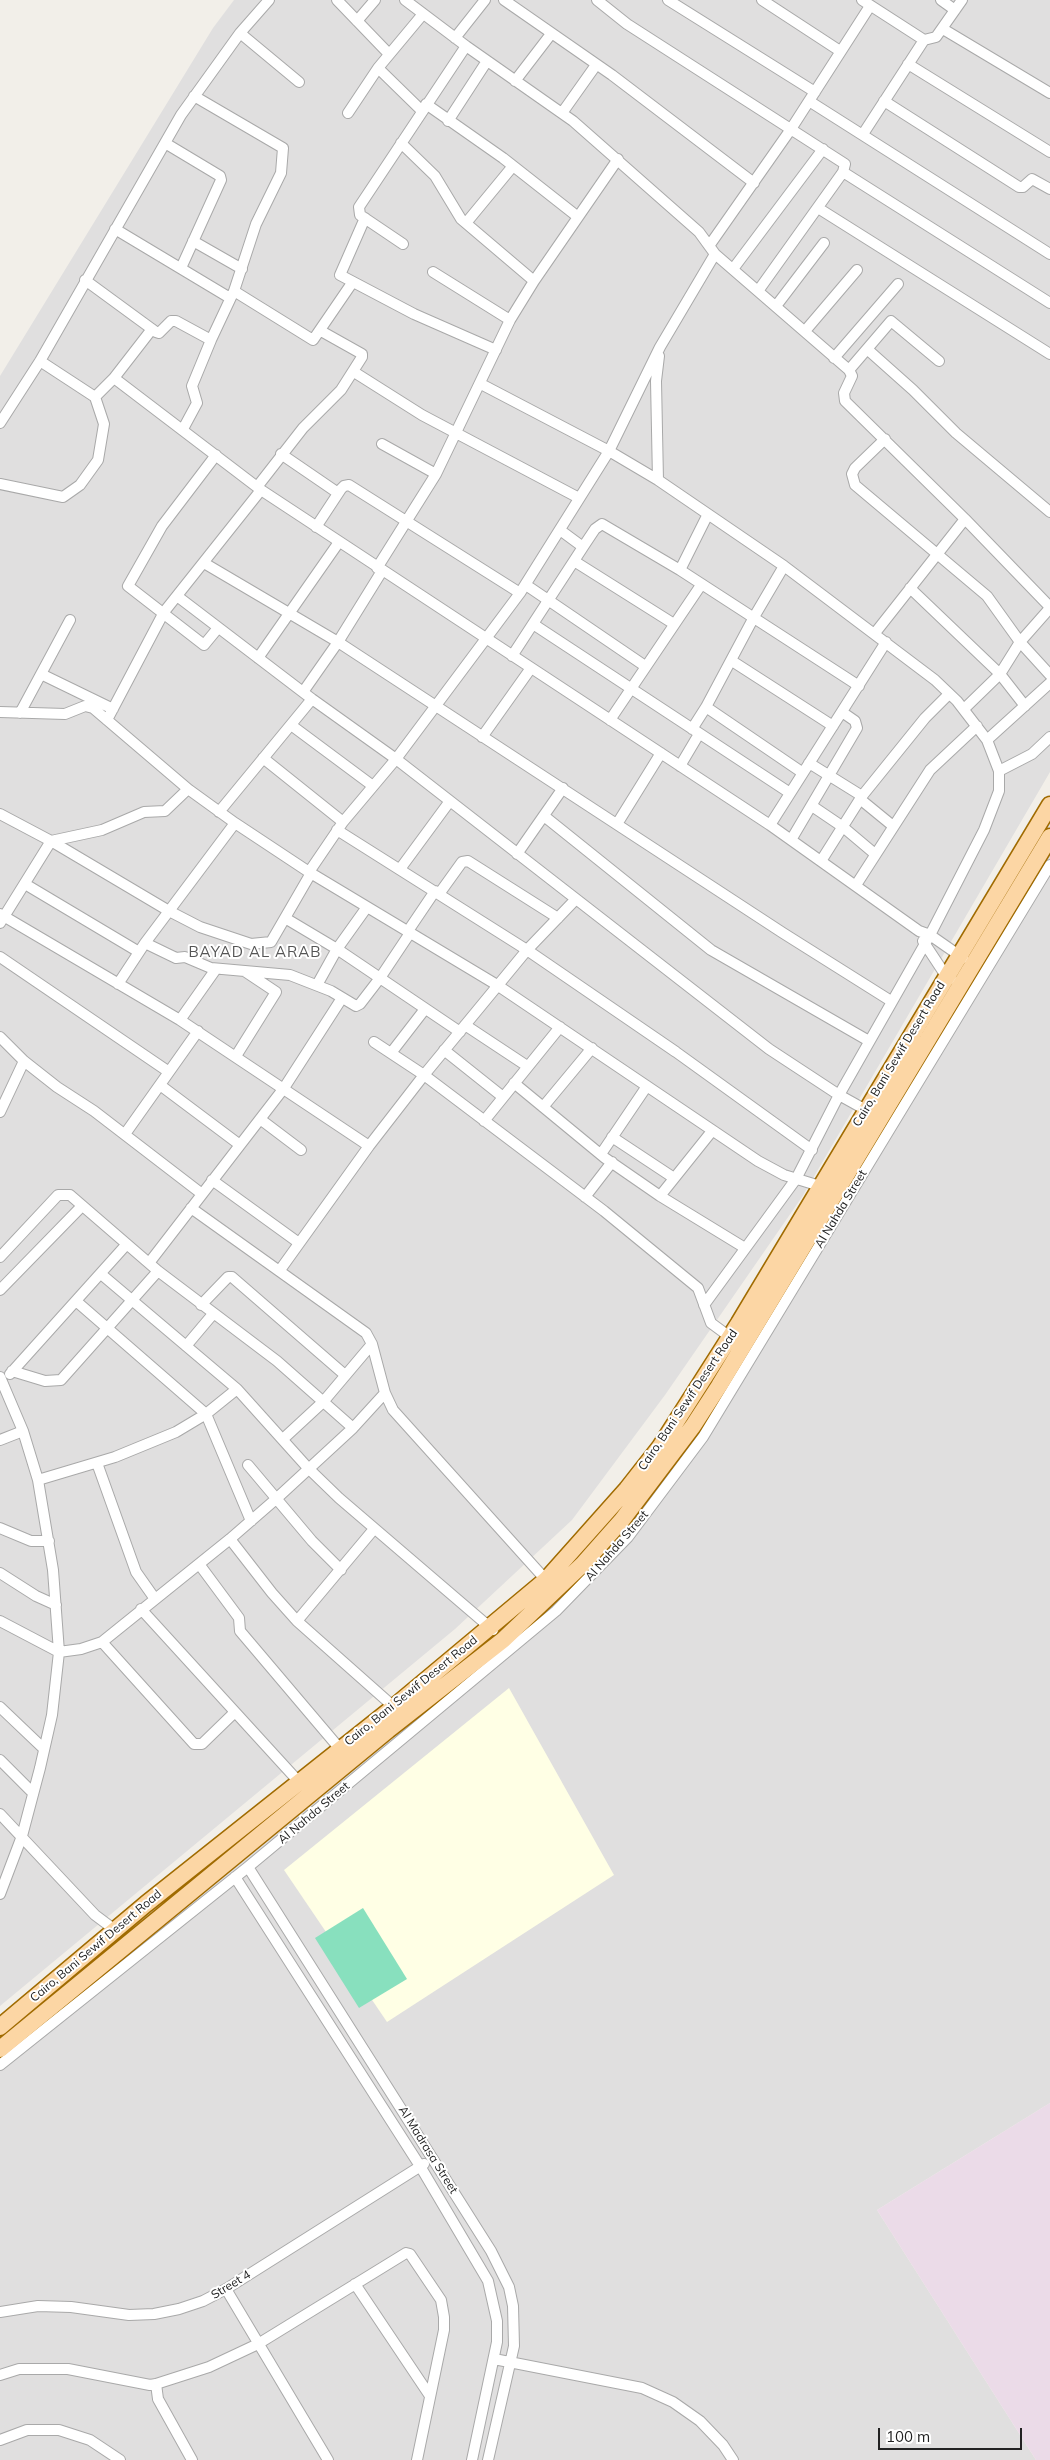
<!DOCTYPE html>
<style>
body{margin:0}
#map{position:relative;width:1050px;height:2460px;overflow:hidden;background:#f2efe9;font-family:Mulish,sans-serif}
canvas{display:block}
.scale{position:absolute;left:878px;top:2428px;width:144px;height:22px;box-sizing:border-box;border:2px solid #222;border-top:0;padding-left:6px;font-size:15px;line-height:18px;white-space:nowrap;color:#222;-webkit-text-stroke:4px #fff;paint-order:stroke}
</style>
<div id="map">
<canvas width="1050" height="2460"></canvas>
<div class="scale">100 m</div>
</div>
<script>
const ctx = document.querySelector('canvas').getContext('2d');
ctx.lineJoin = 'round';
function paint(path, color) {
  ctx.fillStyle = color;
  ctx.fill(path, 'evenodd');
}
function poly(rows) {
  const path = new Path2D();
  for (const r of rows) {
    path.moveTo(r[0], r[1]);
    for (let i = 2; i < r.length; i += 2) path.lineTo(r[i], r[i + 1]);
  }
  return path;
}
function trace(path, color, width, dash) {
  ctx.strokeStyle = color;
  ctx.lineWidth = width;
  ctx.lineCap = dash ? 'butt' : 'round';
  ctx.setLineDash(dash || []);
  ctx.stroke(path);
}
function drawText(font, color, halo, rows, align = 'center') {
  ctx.font = font + ' Mulish,sans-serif';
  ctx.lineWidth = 4;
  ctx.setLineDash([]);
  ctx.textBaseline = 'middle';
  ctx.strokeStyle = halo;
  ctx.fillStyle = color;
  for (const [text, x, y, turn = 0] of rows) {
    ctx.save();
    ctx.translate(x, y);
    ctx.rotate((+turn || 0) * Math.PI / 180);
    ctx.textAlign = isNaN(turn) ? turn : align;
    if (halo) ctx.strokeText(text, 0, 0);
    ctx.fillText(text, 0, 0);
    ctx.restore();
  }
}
paint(poly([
 [234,0,1050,0,1050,772,802,1197,665,1395,572,1520,455,1629,0,2006,0,376,213,28],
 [1050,819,1050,2103,877,2210,1036,2460,0,2460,0,2037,82,1967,500,1632,595,1537]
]), '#e0dfdf');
paint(poly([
 [1050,2103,1050,2460,1036,2460,877,2210]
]), '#ebdbe8');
paint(poly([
 [509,1688,614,1875,387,2022,284,1870]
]), '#ffffe5');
paint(poly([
 [363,1908,407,1979,359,2008,315,1938]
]), '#88e0be');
const street = poly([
 [337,0,389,54],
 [405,0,466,46,573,121,699,232,715,254,849,370,852,376,844,393,845,401,965,519,1050,607],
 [504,0,612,75,754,183],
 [597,0,627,24,845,164,843,172,758,291],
 [668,0,815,92],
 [762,0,840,51],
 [862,0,924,40,936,37,962,0],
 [941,0,955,10],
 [357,21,375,0],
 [943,29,1050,93],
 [240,33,299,82],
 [455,38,485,0],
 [908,64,1050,152],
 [378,68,422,111],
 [515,81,551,34],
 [809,101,1050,254],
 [884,101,1019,187,1023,187,1032,179,1050,189],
 [426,104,503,158,578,217],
 [348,113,378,68,423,14],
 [562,113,596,65],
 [448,121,487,61],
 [863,134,924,40],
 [165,143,220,176,221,180,181,268],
 [401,143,435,176,461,219,534,281],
 [843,172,1050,303],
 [818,208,1050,354],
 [365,218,340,275,414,314,496,350],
 [466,223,513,166],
 [115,229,230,298],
 [193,241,242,269],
 [403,244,360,215,359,207,466,46],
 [709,246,791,129,870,6],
 [733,269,823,149],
 [433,272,510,320],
 [85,280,156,332,159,333,171,321,176,321,211,340,234,291,256,224,281,173,283,148,194,96],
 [234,291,313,340,352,283],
 [776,306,824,243],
 [805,331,857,270],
 [867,349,913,390,956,433,1050,512],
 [834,358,898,284],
 [40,361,95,397,114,378,152,329],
 [849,370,891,321,939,361],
 [354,372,422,415,579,498],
 [114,378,261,490,770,825,919,931,930,935,963,958],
 [481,384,609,451,658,480,784,566,935,680,957,701,987,740,999,771,999,791,984,830,930,935,839,1095,796,1179,704,1305],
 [0,423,40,361,181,115,240,33,269,0],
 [183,429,197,403,192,386,211,340],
 [885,439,855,468,852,474,855,485,987,596,1020,642,1050,675],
 [382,444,436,474],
 [281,454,338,493],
 [216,455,162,526,128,586,204,645,218,628],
 [658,480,656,381,659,356],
 [0,484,63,497,80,485,98,460,104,424,95,397],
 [257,487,303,428,341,390,362,357,362,354,321,331],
 [316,527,341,489,344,486,349,485,520,593],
 [560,530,583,547],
 [574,561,674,624],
 [204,563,338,642,783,933,891,1001],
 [377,568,436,474,510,320,534,281,618,159],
 [680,570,708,514],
 [526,585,645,666],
 [910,588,1000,674,1025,706],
 [177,596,312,699,396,759,769,1049,839,1095,866,1110],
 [533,624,790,793],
 [875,633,965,519],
 [512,656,583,547,595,529,602,524,680,570,859,686],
 [258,658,339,542],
 [732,661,833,726],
 [41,674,113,709],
 [303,692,338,642,382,571],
 [706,707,754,617,784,566],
 [964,709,1000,674,1020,642,1050,608],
 [0,712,65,714,85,706,93,708,188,789,235,823,309,872,497,985,758,1161,784,1175,820,1186],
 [20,713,70,620],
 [107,720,164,612,261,490],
 [610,720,701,585],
 [291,725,373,786],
 [692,729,706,707,803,773],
 [482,737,531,668],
 [987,740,1050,683],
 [263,758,343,822],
 [809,763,862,796],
 [680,766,699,734],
 [999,771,1032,754,1050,737],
 [860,799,893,826],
 [812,806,843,827,875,854],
 [219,812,312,699],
 [0,814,51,841,169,911,200,927,251,944,271,942,311,873],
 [544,816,711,950,869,1041],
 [617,824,661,753],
 [770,825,886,642],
 [337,830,527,950,676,1052,812,1150],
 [791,840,857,728,855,721,842,712],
 [517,854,563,788],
 [821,861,862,796,925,718,949,694],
 [400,869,450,801],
 [309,872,343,822,396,759,520,593,609,451,660,347,715,254],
 [25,884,139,952],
 [856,885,930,770,977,726],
 [439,894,462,862,468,861,558,918],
 [0,914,180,1020,369,1146],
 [285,918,337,949,460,1032],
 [0,923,51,841,102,830,144,812,165,811,188,789],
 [408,931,435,891],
 [923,941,946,976,951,979],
 [145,943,176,958,185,957,211,968,290,975,331,991,356,1006,360,1004,380,978,410,933],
 [0,957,169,1072],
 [118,984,145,943,235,823],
 [317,985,337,949,367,907],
 [180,1020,216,969],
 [465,1025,527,1066],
 [0,1037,24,1061,57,1087,94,1111,202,1194],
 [374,1042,424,1075,604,1211,698,1288,711,1323,730,1337],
 [444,1050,503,1097],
 [391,1053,425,1009],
 [236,1056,276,992,246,972],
 [514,1083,605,1158,660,1196,745,1248],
 [160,1085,240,1145],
 [543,1107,592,1048],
 [0,1112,24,1061],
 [260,1119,301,1150],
 [484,1121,560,1027],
 [125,1134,198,1031],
 [612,1137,674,1178],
 [601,1154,647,1086],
 [212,1180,299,1243],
 [660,1196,712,1131],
 [585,1197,612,1162],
 [191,1208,366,1333,372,1344,385,1393,393,1410,546,1580],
 [0,1257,58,1195,70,1195,158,1271,277,1361,353,1428],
 [149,1263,284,1088,342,998],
 [280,1270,369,1146,424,1075,527,950,576,899],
 [101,1274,237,1389],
 [0,1290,82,1206],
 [76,1301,206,1414,251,1521],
 [201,1305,228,1277,232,1277,345,1375],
 [186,1346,213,1314],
 [12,1371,45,1381,61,1380,158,1271],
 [10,1374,126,1245],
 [0,1377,23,1431,38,1480,53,1570,59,1652,52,1715,40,1768,22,1836,0,1894],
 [283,1439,323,1402,372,1344],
 [0,1440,23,1431],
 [97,1463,136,1572,155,1599],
 [248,1465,312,1541,341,1570],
 [38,1480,115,1457,176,1432,206,1414,237,1389,308,1468,339,1498,493,1630],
 [0,1528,31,1541,49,1541],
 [230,1539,272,1593,297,1621,394,1707],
 [199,1564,239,1618,240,1631,340,1749],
 [0,1573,36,1596,56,1605],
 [141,1609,299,1782],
 [0,1621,59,1652,81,1649,102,1642,230,1539,276,1499,353,1428,385,1393],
 [297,1621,374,1529],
 [102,1642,194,1744,202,1744,235,1712],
 [0,1707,44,1749],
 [0,1760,33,1793],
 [0,1814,95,1915,115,1930],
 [248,1867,491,2251,509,2287,513,2306,514,2346,488,2460],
 [235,1877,420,2166,488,2281,497,2321,497,2342,472,2460],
 [0,2065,248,1867,556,1611,628,1537,703,1437,1050,865],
 [355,2284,430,2396],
 [226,2289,328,2460],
 [0,2312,38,2306,71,2307,129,2315,154,2314,179,2309,203,2301,226,2289,424,2164],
 [494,2359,642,2388,673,2402,700,2421,723,2445,733,2460],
 [0,2375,19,2369,68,2369,150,2385,156,2384,209,2367,258,2344,406,2253,410,2254,441,2300,444,2317,444,2330,417,2460],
 [156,2384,158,2399,192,2460],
 [0,2440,27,2430,59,2430,90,2440,120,2460]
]);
const primary = poly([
 [0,2027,146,1904,394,1707,546,1580,627,1489,660,1447,739,1323,1050,805],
 [0,2049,388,1730,503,1640,583,1564,622,1520,693,1426,719,1386,1050,837]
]);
trace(street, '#a9a9a9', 12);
trace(primary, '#a06b00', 19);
trace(street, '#fff', 10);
trace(primary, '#fcd6a4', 16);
drawText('12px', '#222', '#fff', [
 ["Cairo, Bani Sewif Desert Road",899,1054,-59],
 ["Al Nahda Street",841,1209,-59],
 ["Cairo, Bani Sewif Desert Road",688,1400,-56],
 ["Al Nahda Street",617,1546,-49],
 ["Cairo, Bani Sewif Desert Road",411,1691,-39],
 ["Al Nahda Street",314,1813,-40],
 ["Cairo, Bani Sewif Desert Road",96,1946,-40],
 ["Al Madrasa Street",428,2150,58],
 ["Street 4",231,2285,-31]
]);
ctx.letterSpacing = '1px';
drawText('15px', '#555', '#fff', [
 ["BAYAD AL ARAB",255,952]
]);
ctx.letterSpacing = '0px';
</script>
